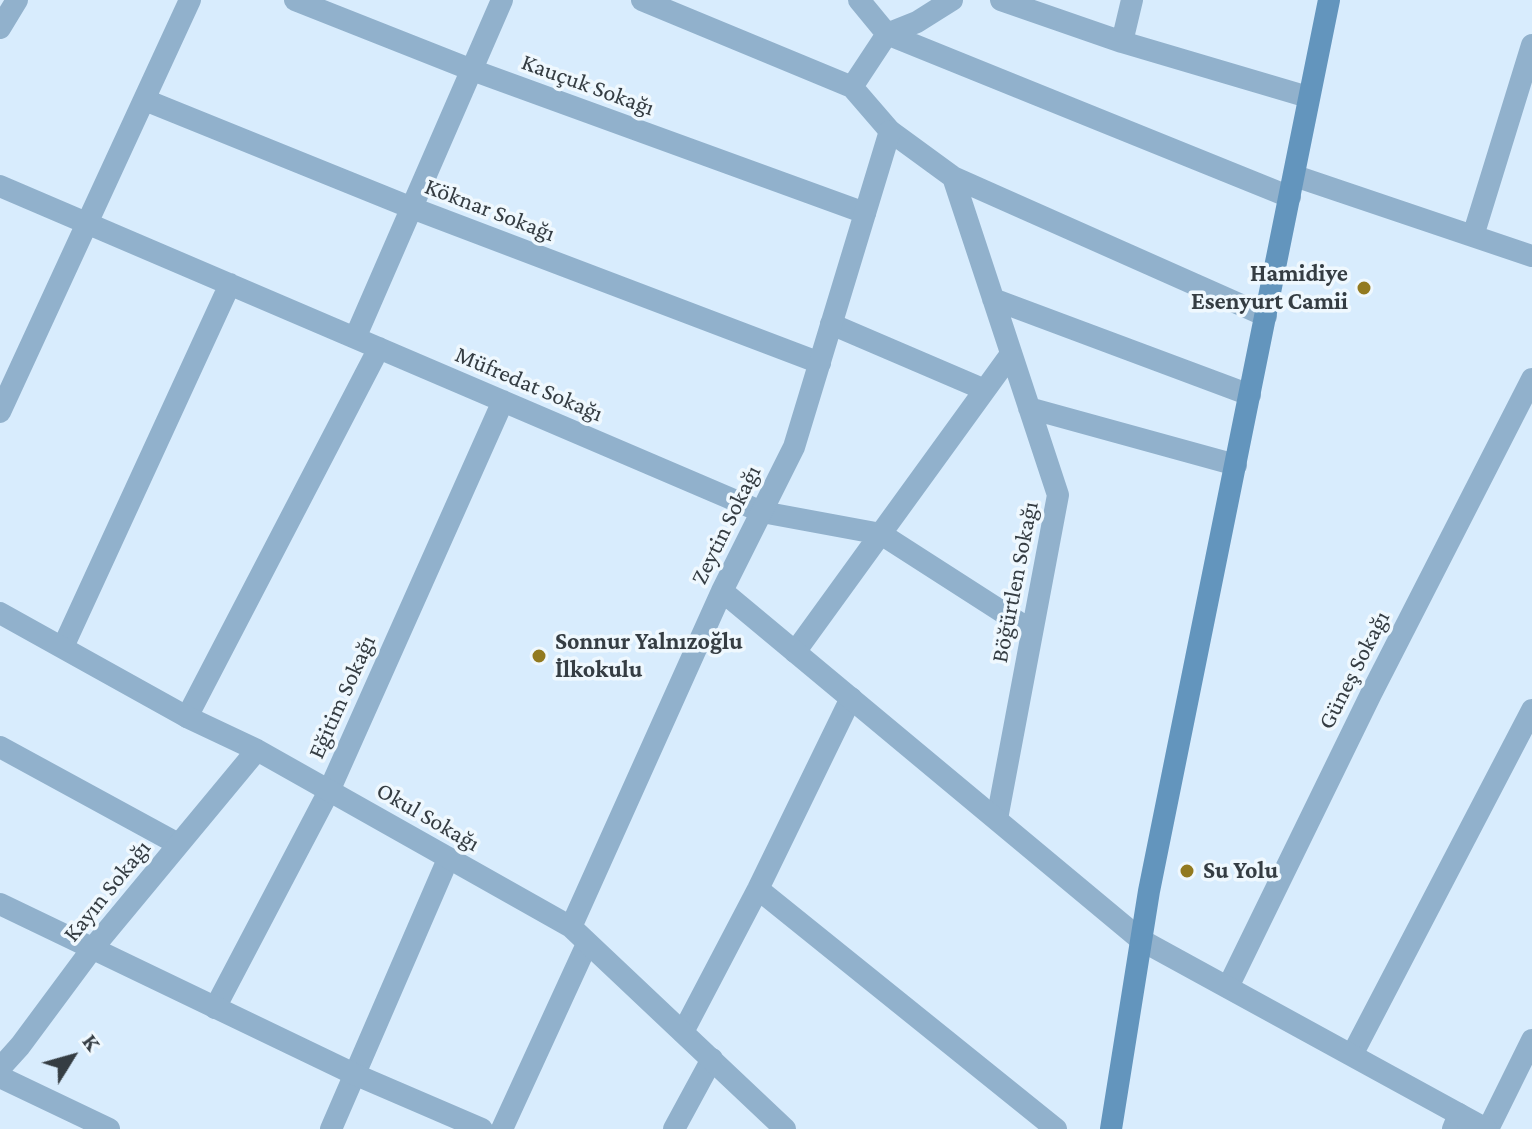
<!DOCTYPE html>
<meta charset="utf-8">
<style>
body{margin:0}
#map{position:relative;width:1532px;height:1129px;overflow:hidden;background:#d8ecfd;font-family:"Crimson Pro",serif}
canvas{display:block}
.north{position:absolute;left:32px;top:1017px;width:80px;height:80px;-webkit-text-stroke:6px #eff8fe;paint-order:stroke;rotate:53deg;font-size:22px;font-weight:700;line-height:32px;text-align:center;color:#353d43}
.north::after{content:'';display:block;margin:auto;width:28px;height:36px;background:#353d43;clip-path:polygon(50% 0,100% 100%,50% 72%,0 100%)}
</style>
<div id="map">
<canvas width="1532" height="1129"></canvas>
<div class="north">K</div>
</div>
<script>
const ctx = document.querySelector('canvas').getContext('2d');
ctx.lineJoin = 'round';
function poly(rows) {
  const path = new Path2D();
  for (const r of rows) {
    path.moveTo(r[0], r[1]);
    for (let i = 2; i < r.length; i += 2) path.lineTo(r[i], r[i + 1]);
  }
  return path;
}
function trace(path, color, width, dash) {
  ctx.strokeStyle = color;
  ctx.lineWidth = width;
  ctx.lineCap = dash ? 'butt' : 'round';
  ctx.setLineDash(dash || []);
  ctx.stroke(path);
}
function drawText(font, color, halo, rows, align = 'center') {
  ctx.font = font + ' "Crimson Pro",serif';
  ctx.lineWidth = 7;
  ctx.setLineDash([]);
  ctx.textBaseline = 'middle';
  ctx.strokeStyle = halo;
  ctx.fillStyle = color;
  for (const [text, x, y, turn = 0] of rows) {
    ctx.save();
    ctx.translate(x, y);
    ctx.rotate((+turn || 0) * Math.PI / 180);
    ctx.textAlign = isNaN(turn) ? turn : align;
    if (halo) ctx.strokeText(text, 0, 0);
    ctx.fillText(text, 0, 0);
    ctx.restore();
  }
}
trace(poly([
 [295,0,472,70,865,213],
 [642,0,852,87,890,131,953,177,1266,316],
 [1001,0,1122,42,1308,97],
 [887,34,1290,197],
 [887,34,917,22,952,0],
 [1122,42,1132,0],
 [852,87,887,34,859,0],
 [145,100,412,208,820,363],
 [1295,176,1532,256],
 [953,177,1058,495,997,819],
 [0,186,762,512,881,534,1032,631],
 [1473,236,1532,45],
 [993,299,1250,395],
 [831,324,985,390],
 [355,338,502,0],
 [1029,408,1236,465],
 [0,412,190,0],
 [63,647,230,284],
 [795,652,1011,354],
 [187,717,379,348],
 [0,747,178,844],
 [758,889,1056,1129],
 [1228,987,1371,694,1532,379],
 [215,1008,329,791,503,401],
 [683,1032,758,889,851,698],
 [1352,1055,1532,710],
 [331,1129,448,859],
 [502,1129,587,944],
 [674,1129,712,1059],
 [1453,1129,1459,1114],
 [1488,1129,1532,1040]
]), '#91b1cc', 22);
trace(poly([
 [0,28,17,0],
 [722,591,1141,940,1486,1129],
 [0,613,187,717,257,750,571,927,785,1129],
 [0,904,354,1074,482,1129],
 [571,927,722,591,794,447,890,131],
 [0,1068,20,1046,92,949,257,750],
 [0,1077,109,1129]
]), '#91b1cc', 22);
trace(poly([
 [1111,1129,1149,891,1329,0]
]), '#6395bd', 22);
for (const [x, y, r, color] of [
 [1364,288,8,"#927a20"],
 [539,656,8,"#927a20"],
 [1187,871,8,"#927a20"]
]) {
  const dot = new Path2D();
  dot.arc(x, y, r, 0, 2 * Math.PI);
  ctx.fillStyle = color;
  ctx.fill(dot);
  trace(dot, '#eff8fe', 3);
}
drawText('24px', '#353d43', '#eff8fe', [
 ["Kauçuk Sokağı",588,85,20],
 ["Köknar Sokağı",490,210,21],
 ["Müfredat Sokağı",529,384,23],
 ["Zeytin Sokağı",726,525,-64],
 ["Böğürtlen Sokağı",1015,582,-79],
 ["Güneş Sokağı",1354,670,-63],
 ["Eğitim Sokağı",342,697,-66],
 ["Okul Sokağı",428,817,30],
 ["Kayın Sokağı",107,891,-51]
]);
drawText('bold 24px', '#353d43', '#eff8fe', [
 ["Hamidiye",1348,274,"right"],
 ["Esenyurt Camii",1348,302,"right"],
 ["Sonnur Yalnızoğlu",555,642],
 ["İlkokulu",555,670],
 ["Su Yolu",1203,871]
], 'left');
</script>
